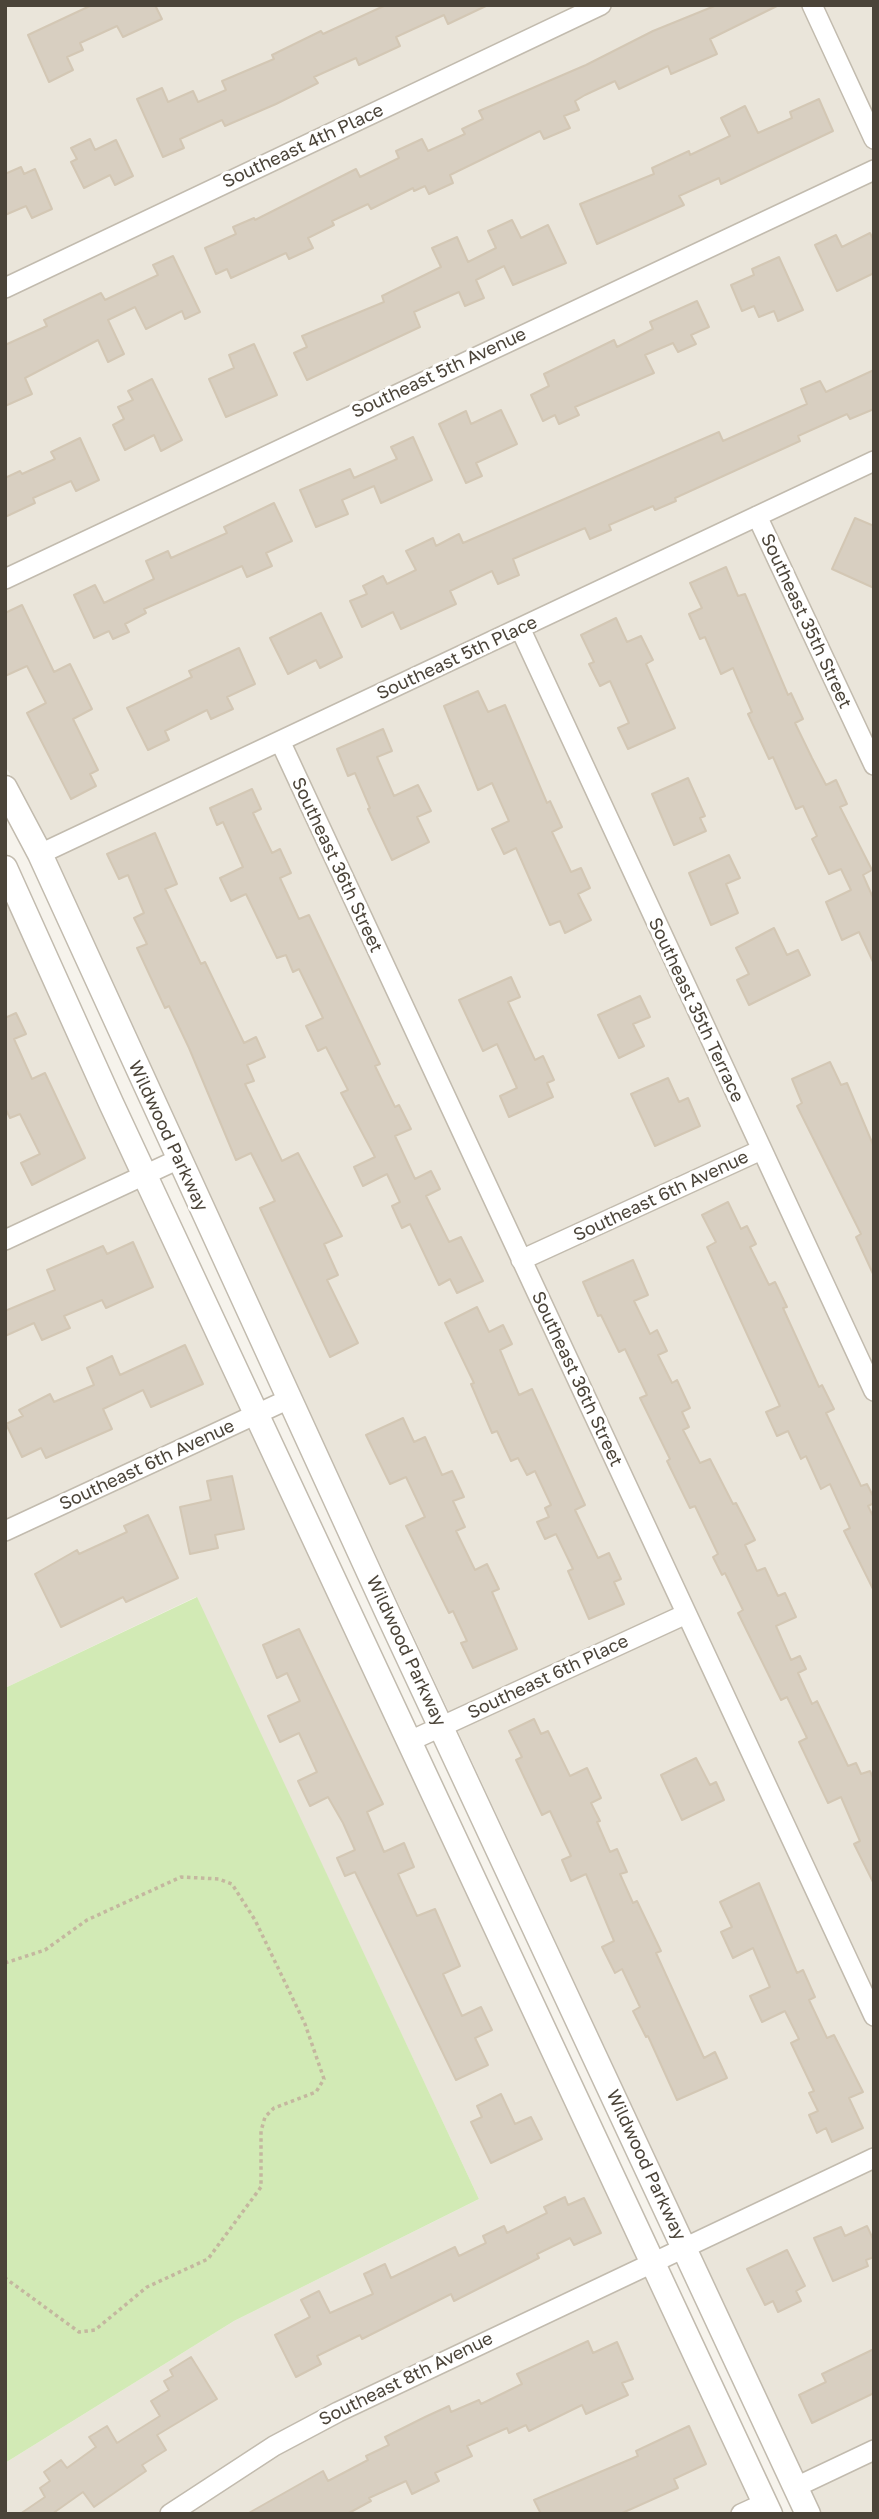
<!DOCTYPE html>
<style>
body{margin:0}
#map{position:relative;width:879px;height:2519px;overflow:hidden;background:#f6f3ec;font-family:"Golos Text",sans-serif}
canvas{display:block}
.frame{position:absolute;inset:0;border:7px solid #4b4439;pointer-events:none}
</style>
<div id="map">
<canvas width="879" height="2519"></canvas>
<div class="frame"></div>
</div>
<script>
const ctx = document.querySelector('canvas').getContext('2d');
ctx.lineJoin = 'round';
function paint(path, color) {
  ctx.fillStyle = color;
  ctx.fill(path, 'evenodd');
}
function poly(rows) {
  const path = new Path2D();
  for (const r of rows) {
    path.moveTo(r[0], r[1]);
    for (let i = 2; i < r.length; i += 2) path.lineTo(r[i], r[i + 1]);
  }
  return path;
}
function trace(path, color, width, dash) {
  ctx.strokeStyle = color;
  ctx.lineWidth = width;
  ctx.lineCap = dash ? 'butt' : 'round';
  ctx.setLineDash(dash || []);
  ctx.stroke(path);
}
function drawText(font, color, halo, rows, align = 'center') {
  ctx.font = font + ' "Golos Text",sans-serif';
  ctx.lineWidth = 6;
  ctx.setLineDash([]);
  ctx.textBaseline = 'middle';
  ctx.strokeStyle = halo;
  ctx.fillStyle = color;
  for (const [text, x, y, turn = 0] of rows) {
    ctx.save();
    ctx.translate(x, y);
    ctx.rotate((+turn || 0) * Math.PI / 180);
    ctx.textAlign = isNaN(turn) ? turn : align;
    if (halo) ctx.strokeText(text, 0, 0);
    ctx.fillText(text, 0, 0);
    ctx.restore();
  }
}
paint(poly([
 [5,5,874,5,874,2514,822,2514,20,790,5,766],
 [5,895,758,2514,5,2514,5,2463,234,2321,479,2199,196,1597,5,1688]
]), '#eae5da');
paint(poly([
 [197,1597,479,2199,234,2321,5,2463,5,1688]
]), '#d2eab5');
const building = poly([
 [92,5,155,5,162,19,123,37,117,26,80,43,83,50,67,57,73,70,49,82,28,35,92,5],
 [386,5,488,5,448,24,444,15,396,37,400,46,359,65,356,58,314,77,318,83,276,104,225,126,222,120,180,139,184,148,163,157,137,99,162,88,168,102,193,91,198,102,226,90,222,81,274,59,272,55,321,31,323,34,386,5],
 [717,5,779,5,710,39,717,54,671,74,668,66,619,89,615,81,585,95,575,101,579,110,564,116,570,128,544,139,540,131,450,175,453,183,429,194,425,186,414,191,413,188,371,209,368,204,332,221,334,225,308,238,313,248,289,259,286,253,231,278,227,269,216,274,205,248,236,234,233,227,254,218,255,220,356,169,360,177,399,158,396,151,422,139,428,151,465,134,462,129,483,119,479,111,586,65,653,31,717,5],
 [819,99,833,131,721,184,719,178,679,196,684,205,597,244,580,204,654,174,652,168,689,151,690,155,730,136,721,118,745,106,758,133,792,118,790,112,819,99],
 [90,139,95,150,116,140,133,176,115,185,110,175,84,188,71,162,77,159,71,148,90,139],
 [21,167,24,174,35,169,52,209,32,218,26,206,5,215,5,174,21,167],
 [512,220,521,238,548,225,566,263,513,285,504,266,476,280,484,298,465,306,459,292,414,312,420,327,307,380,294,353,307,347,302,336,384,302,382,296,441,267,432,248,457,237,468,262,496,248,488,231,512,220],
 [870,233,874,241,874,273,837,291,815,245,836,235,842,247,870,233],
 [173,256,200,312,185,319,182,311,146,329,135,307,108,320,124,354,108,362,98,340,25,378,32,394,5,406,5,345,47,326,44,320,101,293,105,300,158,275,153,265,173,256],
 [779,257,803,310,778,321,774,311,759,317,754,306,742,311,731,285,754,275,752,269,779,257],
 [697,301,709,327,691,335,696,344,678,352,673,343,645,355,654,373,575,407,579,415,559,424,555,415,543,421,531,395,549,386,544,374,614,340,617,347,653,329,650,322,697,301],
 [254,344,277,395,226,417,209,379,234,368,229,355,254,344],
 [874,370,874,409,850,419,847,414,798,436,800,441,675,498,676,501,655,510,653,506,609,525,611,530,590,539,585,528,513,559,519,575,498,584,492,571,450,591,456,604,401,629,393,612,362,627,350,601,367,594,363,586,383,576,387,584,416,570,406,551,433,538,436,546,459,534,463,543,719,432,723,441,807,404,801,389,820,381,826,392,874,370],
 [152,379,182,440,161,451,154,435,125,450,113,425,124,419,118,407,133,400,128,391,152,379],
 [501,410,517,444,476,463,482,476,466,483,439,424,466,411,471,424,501,410],
 [413,437,432,480,381,503,374,486,342,500,348,514,316,527,300,490,350,469,354,478,397,459,391,447,413,437],
 [80,438,99,480,76,491,71,481,33,498,35,503,5,517,5,478,20,471,22,474,55,459,51,452,80,438],
 [274,503,292,541,266,553,272,566,247,577,242,566,144,609,146,613,125,624,129,632,113,639,109,631,94,638,74,595,95,585,104,603,154,579,146,561,168,551,171,558,227,533,224,527,274,503],
 [855,518,874,526,874,588,832,569,855,518],
 [726,567,738,596,745,594,788,695,791,693,803,719,795,723,812,758,826,785,836,780,847,804,840,807,872,870,863,875,874,900,874,964,859,932,842,940,826,902,851,890,841,869,829,874,812,839,817,836,803,806,796,809,773,757,769,759,748,714,752,712,733,668,721,674,705,637,700,639,689,614,702,608,690,583,726,567],
 [22,605,54,672,70,664,92,709,73,719,98,770,90,774,96,786,71,799,27,713,46,703,27,666,5,676,5,613,22,605],
 [321,613,342,657,320,668,316,660,288,674,270,638,321,613],
 [616,618,627,642,641,636,653,660,646,664,675,728,628,749,618,728,629,723,610,681,600,686,589,664,594,662,581,635,616,618],
 [239,648,255,684,227,697,233,709,211,719,207,710,165,731,169,740,148,750,127,708,192,677,189,671,239,648],
 [478,691,488,712,505,705,547,803,550,801,562,827,552,832,571,872,581,868,590,888,578,894,591,920,565,933,560,921,550,925,516,848,504,854,492,829,509,821,492,783,478,790,444,706,478,691],
 [383,729,392,751,377,757,394,796,418,785,431,811,417,817,429,842,392,860,368,809,370,808,355,773,348,776,337,749,383,729],
 [688,778,705,816,700,818,706,831,674,845,652,794,688,778],
 [252,789,261,809,253,813,272,853,280,849,291,873,280,878,299,919,309,915,380,1064,375,1066,395,1107,399,1105,411,1129,395,1136,415,1179,431,1171,440,1189,426,1196,449,1242,461,1237,483,1281,457,1293,450,1279,439,1285,410,1224,402,1228,392,1206,400,1202,387,1174,363,1186,354,1167,375,1157,341,1093,348,1090,326,1047,318,1051,306,1026,323,1018,299,969,293,972,286,955,277,958,246,894,231,901,220,878,243,867,223,822,217,825,210,808,252,789],
 [155,833,177,884,165,889,201,964,205,962,244,1043,256,1037,265,1057,247,1065,254,1081,245,1084,282,1161,298,1153,342,1236,324,1244,338,1275,327,1280,358,1343,330,1357,260,1208,275,1201,251,1153,236,1160,189,1048,169,1006,165,1008,137,948,147,944,134,918,144,913,128,875,119,879,107,854,155,833],
 [729,855,740,878,726,884,738,913,711,925,689,873,729,855],
 [774,928,787,955,798,950,810,975,749,1005,737,980,749,974,736,948,774,928],
 [511,977,520,997,508,1002,535,1060,543,1056,554,1080,547,1083,553,1097,509,1117,500,1096,517,1088,497,1044,483,1051,459,1000,511,977],
 [640,996,650,1017,633,1024,644,1046,619,1058,598,1015,640,996],
 [16,1013,26,1034,14,1039,32,1079,45,1073,85,1158,32,1185,21,1163,40,1154,20,1114,10,1118,5,1108,5,1018,16,1013],
 [830,1062,841,1085,847,1083,874,1147,874,1276,856,1237,861,1234,797,1106,802,1103,792,1079,830,1062],
 [668,1078,679,1102,688,1098,700,1126,655,1146,631,1094,668,1078],
 [728,1202,741,1229,747,1226,756,1244,750,1247,769,1285,775,1282,787,1307,783,1308,819,1387,822,1385,834,1409,826,1413,861,1486,867,1484,874,1498,874,1503,868,1506,874,1518,874,1591,844,1531,850,1528,830,1484,821,1489,806,1456,801,1459,788,1431,777,1436,766,1412,780,1406,707,1247,716,1242,702,1215,728,1202],
 [133,1242,153,1287,106,1308,102,1300,64,1316,70,1328,42,1340,34,1323,5,1336,5,1311,55,1290,47,1270,103,1246,107,1254,133,1242],
 [633,1260,648,1295,634,1301,650,1334,657,1330,667,1351,658,1355,672,1383,677,1380,690,1408,682,1412,689,1427,683,1430,700,1463,710,1459,733,1504,736,1503,755,1540,745,1545,757,1571,765,1568,778,1596,785,1593,796,1617,776,1626,791,1660,800,1656,806,1669,798,1673,812,1704,817,1701,848,1766,856,1763,861,1774,870,1771,874,1780,874,1884,854,1844,860,1841,841,1797,828,1803,799,1742,807,1738,787,1697,781,1700,738,1613,743,1610,725,1573,722,1575,713,1557,718,1554,695,1506,690,1508,667,1461,670,1459,640,1398,647,1395,625,1349,619,1352,601,1315,598,1316,583,1282,633,1260],
 [477,1307,489,1332,503,1325,512,1344,500,1350,519,1395,532,1389,585,1505,575,1510,598,1558,609,1553,621,1579,614,1582,624,1604,589,1619,568,1571,573,1569,556,1534,545,1539,537,1522,549,1517,545,1508,551,1505,535,1471,527,1475,518,1458,511,1461,497,1431,492,1433,471,1384,474,1383,445,1323,477,1307],
 [185,1345,203,1384,151,1407,143,1390,103,1409,112,1429,46,1458,41,1448,22,1457,6,1424,23,1416,19,1410,50,1394,54,1402,94,1385,87,1368,112,1356,120,1375,185,1345],
 [403,1418,414,1442,425,1437,442,1475,452,1471,464,1497,453,1501,465,1527,456,1531,475,1570,487,1564,499,1589,492,1592,517,1649,473,1668,461,1643,467,1641,453,1611,449,1613,406,1526,425,1517,406,1477,390,1484,366,1435,403,1418],
 [232,1476,244,1529,215,1535,218,1548,190,1554,180,1507,211,1500,207,1481,232,1476],
 [148,1515,178,1578,126,1602,123,1597,61,1627,35,1574,77,1550,79,1554,127,1532,124,1526,148,1515],
 [299,1629,383,1804,367,1812,384,1852,404,1843,414,1867,398,1874,417,1916,435,1909,460,1966,443,1974,462,2016,481,2007,492,2030,475,2038,488,2065,456,2080,355,1872,345,1876,337,1858,355,1850,343,1823,328,1797,310,1806,298,1781,317,1772,299,1733,280,1742,268,1716,300,1701,287,1673,277,1678,263,1645,299,1629],
 [534,1719,541,1734,548,1731,570,1776,587,1768,601,1798,591,1803,600,1821,597,1822,610,1852,617,1849,627,1872,620,1874,633,1903,637,1901,661,1951,656,1953,704,2058,715,2052,727,2078,677,2100,648,2036,646,2037,633,2011,640,2007,622,1969,615,1973,602,1947,614,1941,586,1874,571,1881,562,1860,571,1856,550,1811,542,1815,516,1760,522,1757,509,1731,534,1719],
 [696,1758,710,1785,716,1782,724,1800,682,1820,661,1775,696,1758],
 [759,1883,797,1973,803,1970,815,1997,809,2000,827,2038,834,2035,863,2092,849,2098,863,2128,832,2142,826,2128,817,2133,809,2115,818,2111,809,2093,814,2091,791,2043,799,2039,785,2011,762,2022,750,1996,770,1987,753,1948,733,1958,721,1932,732,1927,720,1902,759,1883],
 [501,2094,515,2124,531,2117,542,2139,491,2163,471,2122,482,2117,477,2106,501,2094],
 [565,2197,568,2205,584,2198,601,2233,574,2245,570,2238,537,2254,539,2258,454,2301,451,2294,362,2339,360,2335,317,2356,321,2364,296,2377,275,2335,310,2317,301,2300,319,2291,330,2313,373,2294,364,2274,385,2264,391,2278,455,2247,459,2256,486,2243,483,2236,504,2226,507,2233,547,2213,544,2207,565,2197],
 [867,2226,874,2241,874,2257,866,2260,868,2266,833,2281,814,2238,841,2227,845,2236,867,2226],
 [787,2250,805,2286,796,2291,801,2301,778,2312,773,2301,765,2305,747,2269,787,2250],
 [588,2341,593,2353,617,2342,633,2379,622,2383,628,2395,586,2414,582,2405,529,2431,526,2425,509,2433,507,2428,467,2446,472,2456,435,2473,439,2481,412,2494,406,2481,369,2498,371,2501,347,2514,247,2514,323,2471,328,2481,368,2460,366,2456,389,2445,385,2437,425,2417,449,2406,451,2412,479,2400,481,2404,522,2384,517,2374,588,2341],
 [874,2349,874,2393,812,2423,799,2395,826,2382,822,2374,874,2349],
 [191,2357,217,2399,157,2435,166,2450,142,2465,146,2471,94,2507,83,2492,52,2514,20,2514,45,2497,40,2488,50,2481,44,2472,61,2460,67,2468,96,2447,89,2437,107,2426,117,2443,160,2416,151,2401,169,2390,164,2381,173,2376,170,2370,191,2357],
 [689,2426,706,2464,674,2479,678,2488,620,2514,541,2514,534,2500,638,2456,636,2451,689,2426]
]);
paint(building, '#d8cfc1');
trace(building, '#d3c7b4', 2);
const minor = poly([
 [812,5,874,139],
 [5,288,601,5],
 [757,516,874,765],
 [5,579,874,170],
 [520,628,874,1391],
 [280,741,874,2016],
 [40,854,874,461],
 [5,1240,179,1159],
 [521,1260,761,1150],
 [5,1531,289,1399],
 [410,1741,686,1614],
 [796,2487,874,2450],
 [170,2514,274,2446,338,2412,874,2158],
 [741,2514,765,2503]
]);
const tertiary = poly([
 [5,788,40,854,389,1616,808,2514],
 [5,868,111,1103,770,2514]
]);
trace(minor, '#c2bbae', 22);
trace(tertiary, '#c2bbae', 27);
trace(poly([
 [5,1963,45,1950,87,1920,181,1877,219,1879,232,1884,255,1920,305,2024,324,2079,316,2092,274,2108,265,2117,261,2131,261,2187,208,2259,147,2287,95,2330,79,2332,5,2278]
]), '#c4b79f', 3.5, [3.5, 3.5]);
trace(minor, '#fff', 19);
trace(tertiary, '#fff', 24);
drawText('18px', '#4b4439', '#fff', [
 ["Southeast 4th Place",303,146,-25],
 ["Southeast 5th Avenue",439,373,-25],
 ["Southeast 35th Street",806,621,65],
 ["Southeast 5th Place",457,658,-25],
 ["Southeast 36th Street",337,865,65],
 ["Southeast 35th Terrace",696,1010,65],
 ["Wildwood Parkway",168,1136,65],
 ["Southeast 6th Avenue",661,1196,-25],
 ["Southeast 36th Street",577,1379,65],
 ["Southeast 6th Avenue",147,1465,-25],
 ["Wildwood Parkway",406,1651,65],
 ["Southeast 6th Place",548,1677,-25],
 ["Wildwood Parkway",646,2165,65],
 ["Southeast 8th Avenue",406,2379,-26]
]);
</script>
